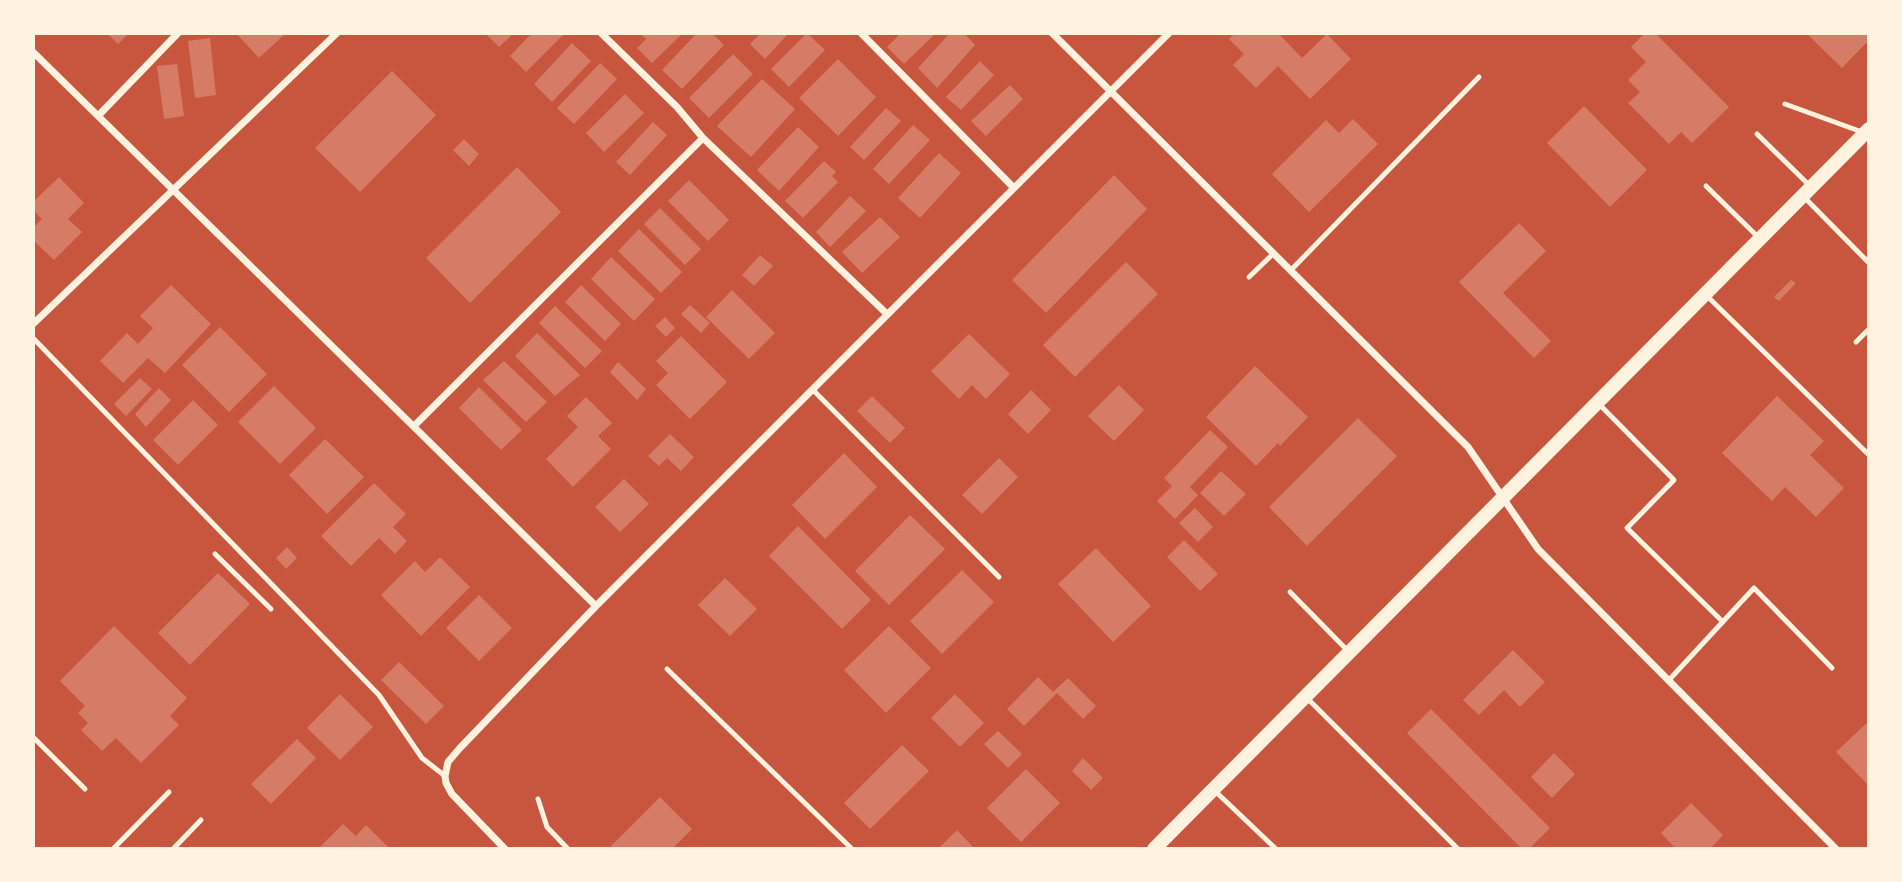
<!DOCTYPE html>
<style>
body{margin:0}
#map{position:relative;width:1902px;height:882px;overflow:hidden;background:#c8553d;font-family:Helvetica,sans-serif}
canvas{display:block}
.frame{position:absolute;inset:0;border:35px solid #fff3e0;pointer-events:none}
</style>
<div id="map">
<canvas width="1902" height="882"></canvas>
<div class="frame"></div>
</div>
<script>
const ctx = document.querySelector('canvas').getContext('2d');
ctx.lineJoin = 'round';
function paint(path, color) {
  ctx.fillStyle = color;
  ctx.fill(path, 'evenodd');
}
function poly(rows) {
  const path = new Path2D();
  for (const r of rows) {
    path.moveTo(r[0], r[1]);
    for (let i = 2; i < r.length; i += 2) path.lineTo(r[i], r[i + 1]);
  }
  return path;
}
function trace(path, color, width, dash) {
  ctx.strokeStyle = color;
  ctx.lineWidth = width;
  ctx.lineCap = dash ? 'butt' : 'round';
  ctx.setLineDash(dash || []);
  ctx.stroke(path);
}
paint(poly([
 [107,33,129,33,118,44],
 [236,33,286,33,259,58],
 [485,33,514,33,499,47],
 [532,33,565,33,526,72,510,56],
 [640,33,683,33,652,63,637,48,646,39],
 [697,33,712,33,724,45,682,89,662,70],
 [761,33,789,33,765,59,750,44],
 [807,33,825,50,789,87,771,69],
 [901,33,936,33,904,64,887,47],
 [950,33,964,33,975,45,937,88,918,68],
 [1235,33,1278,33,1302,58,1327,34,1351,59,1310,99,1278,66,1256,88,1233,65,1244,54,1229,39],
 [1645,33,1655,33,1729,107,1692,143,1681,132,1669,144,1628,103,1640,92,1628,80,1646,62,1631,47],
 [1806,33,1869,33,1869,40,1842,68],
 [210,38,216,95,195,98,188,41],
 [572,43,591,61,552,102,534,84],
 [733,54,753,74,709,118,689,98],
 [838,59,876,97,838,136,799,98],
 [980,61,994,75,961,110,946,97],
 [600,63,617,79,574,124,557,108],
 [177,64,184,116,164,119,157,66],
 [392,71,436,115,360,192,315,148],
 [762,79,795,109,751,157,717,126],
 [1010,85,1023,99,986,136,971,121],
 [625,94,644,113,604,152,586,133],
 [1584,106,1647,170,1610,207,1547,143],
 [886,108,901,121,864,160,850,147],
 [1353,119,1378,144,1309,212,1272,174,1326,120,1339,133],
 [653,122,667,135,630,175,616,162],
 [913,125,930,140,889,184,873,169],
 [798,127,819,147,779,191,757,170],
 [464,139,479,154,469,166,453,150],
 [939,153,961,173,920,218,898,198],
 [824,161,836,172,832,176,838,182,803,218,785,201],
 [517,167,561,212,470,303,426,258],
 [1114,175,1147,209,1046,313,1012,280],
 [59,177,84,203,68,219,82,232,54,260,33,240,33,228,42,219,33,210,33,202],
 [689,180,729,220,708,241,668,201],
 [850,196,866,211,830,247,816,232],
 [660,208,701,249,685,265,644,224],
 [880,217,900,237,862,273,842,252],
 [1519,223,1546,251,1503,293,1551,341,1534,358,1459,282],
 [639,229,682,272,661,293,618,251],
 [760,255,773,266,754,286,742,275],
 [611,257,655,299,634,321,591,279],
 [1126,262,1158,294,1075,377,1043,345],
 [1791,280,1796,283,1779,301,1774,297],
 [171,285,211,324,165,373,148,358,123,383,100,361,127,333,138,344,153,328,140,316],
 [581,285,621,324,605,341,565,302],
 [732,290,775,333,749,359,706,317],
 [690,305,710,323,701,333,681,314],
 [555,306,602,351,585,368,539,323],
 [665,317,675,328,666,337,655,326],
 [220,327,267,374,229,412,182,365],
 [537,333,580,375,555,396,515,356],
 [969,334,1010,374,986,399,972,385,959,399,931,371],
 [681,336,727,382,690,419,656,385,668,373,656,361],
 [504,361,547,402,526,422,483,380],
 [618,362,646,389,637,400,610,372],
 [1255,366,1308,417,1280,446,1278,443,1256,466,1206,417],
 [140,378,152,389,126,416,114,404],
 [1119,385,1144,410,1114,441,1088,416],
 [274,386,316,428,280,464,238,422],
 [479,387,522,430,501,450,459,408],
 [159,388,171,400,146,427,135,414],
 [1031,390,1051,410,1028,434,1008,414],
 [872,396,905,428,890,443,857,411],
 [1777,396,1824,441,1810,455,1844,488,1816,517,1785,487,1772,501,1722,453],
 [586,397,612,423,598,436,611,449,573,487,546,459,578,427,567,416],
 [193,400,218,425,178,465,153,440],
 [1358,418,1397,456,1307,546,1269,507],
 [1210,430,1228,447,1190,487,1198,495,1175,519,1157,501,1172,486,1164,478],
 [670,434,694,457,681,471,667,458,659,466,648,456],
 [325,439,364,477,327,514,289,475],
 [844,453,877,487,825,539,792,505],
 [999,458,1018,477,982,514,962,495],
 [1221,471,1246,494,1224,516,1200,493],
 [624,479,649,504,620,532,595,507],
 [374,483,406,514,393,527,407,541,395,554,379,538,351,566,321,536],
 [1195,508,1213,527,1198,542,1179,523],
 [910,515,945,549,889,605,855,571],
 [798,526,871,600,842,629,769,556],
 [1184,540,1218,574,1200,591,1167,557],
 [287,547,297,558,286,569,276,558],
 [1096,548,1151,606,1113,642,1058,584],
 [440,557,470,587,421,636,381,595,415,561,425,572],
 [962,570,994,602,942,654,910,621],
 [218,573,250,604,190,665,158,633],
 [725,578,757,609,730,636,698,605],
 [479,595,512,628,479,661,446,628],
 [114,626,187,698,170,716,179,725,141,763,116,738,102,751,81,730,88,723,78,713,85,706,60,681],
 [889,626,931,668,886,713,844,670],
 [1513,650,1545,682,1520,707,1504,690,1479,715,1463,700],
 [399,662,444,706,426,724,381,680],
 [1038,677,1053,692,1068,678,1096,706,1083,719,1057,693,1024,726,1007,709],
 [340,694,373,727,340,760,307,728],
 [955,694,984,723,960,747,931,718],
 [1431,709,1550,828,1529,849,1522,849,1407,733],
 [1869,721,1869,786,1836,752],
 [998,731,1022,754,1008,768,984,744],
 [297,739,316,758,271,804,251,784],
 [902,745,929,771,870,829,844,803],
 [1554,753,1575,774,1552,798,1531,777],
 [1083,758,1103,778,1091,790,1072,771],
 [1026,769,1060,803,1021,842,987,808],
 [660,797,692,829,672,849,608,849],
 [1691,803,1723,835,1710,849,1676,849,1661,833],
 [343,824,356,836,366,825,390,849,318,849],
 [957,830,975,849,938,849]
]), '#d67c66');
trace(poly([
 [1785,104,1862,132],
 [1757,134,1809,185],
 [1706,186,1759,238],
 [1803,196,1869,263],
 [1291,270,1479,77],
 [1249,277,1274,253],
 [1706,295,1869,455],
 [33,338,379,695,422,758,445,776],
 [1856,342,1869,329],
 [812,389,999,577],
 [1598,403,1674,480,1627,528,1723,622],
 [215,554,271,609],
 [1290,592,1349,652],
 [667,669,852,849],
 [1669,680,1754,588,1832,668],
 [1307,698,1458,849],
 [33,737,85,789],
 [1215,791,1276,849],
 [538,799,547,827,568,849],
 [113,849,169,792],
 [173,849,201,820]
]), '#fff3e0', 5);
trace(poly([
 [601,33,677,107,703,138,887,314],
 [861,33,1014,188],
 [1052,33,1468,447,1538,549,1836,849],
 [33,52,596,606],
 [98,116,178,33],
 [33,324,337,33],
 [414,426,703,138],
 [505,849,452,794,446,783,445,776,448,762,459,749,596,606,1169,33]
]), '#fff3e0', 7);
trace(poly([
 [1154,849,1869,129]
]), '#fff3e0', 14);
</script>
